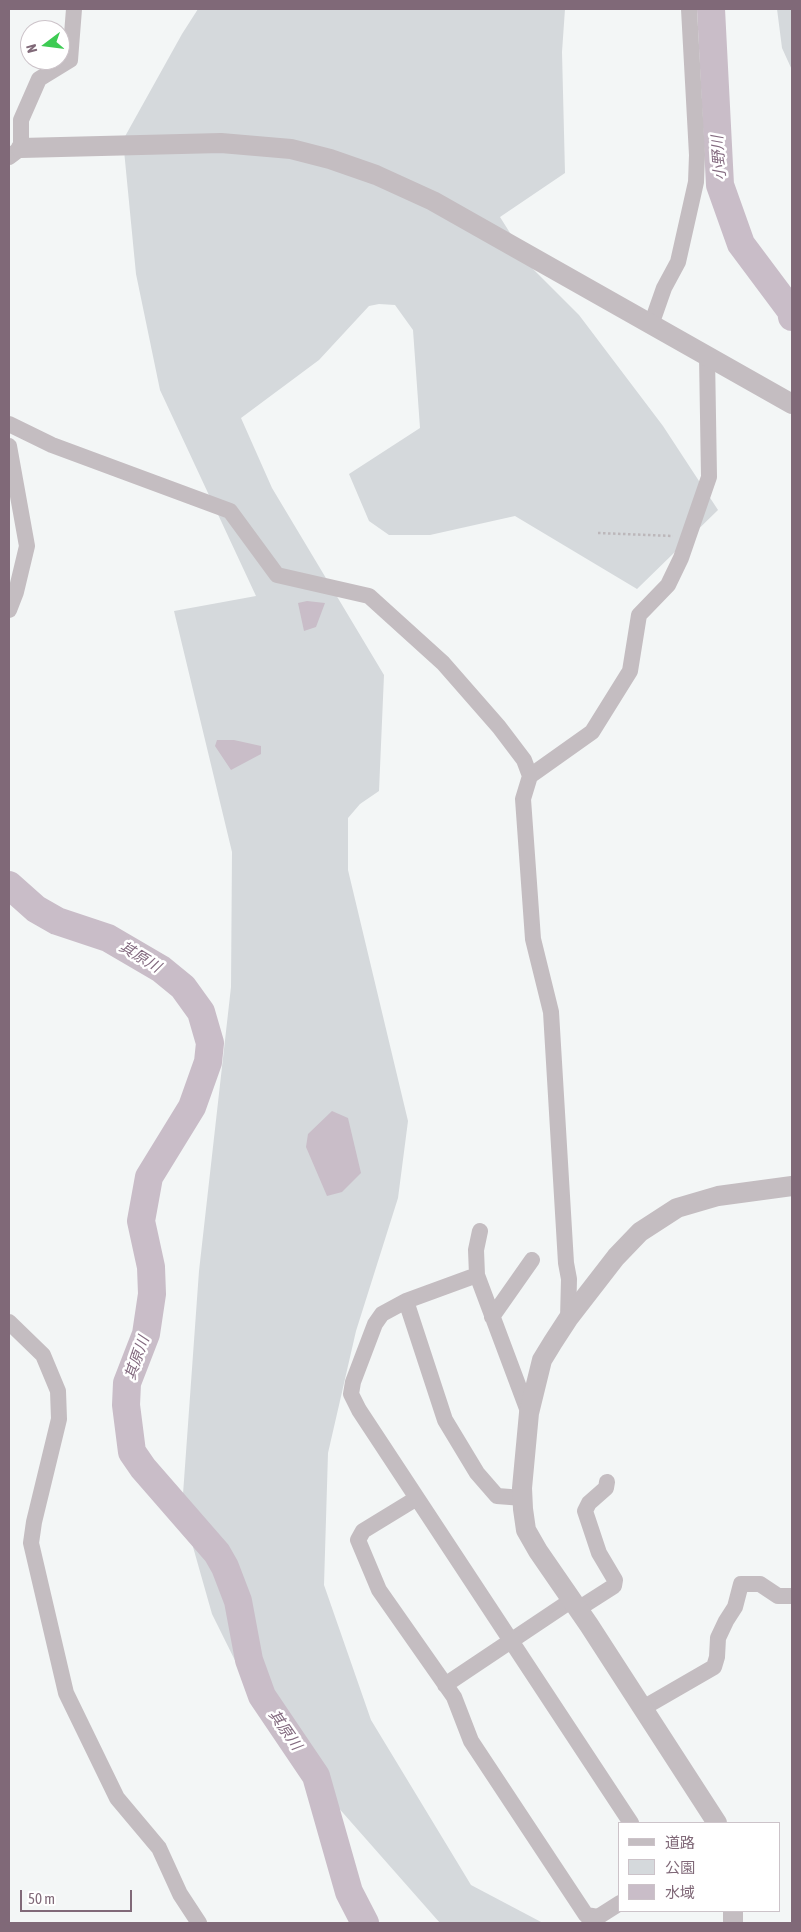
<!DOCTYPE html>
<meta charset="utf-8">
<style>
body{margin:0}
#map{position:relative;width:801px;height:1932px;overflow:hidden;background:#f3f6f6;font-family:"Asap Condensed","Noto Sans JP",sans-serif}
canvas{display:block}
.frame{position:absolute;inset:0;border:10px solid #806978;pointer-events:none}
.legend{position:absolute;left:618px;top:1822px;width:162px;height:90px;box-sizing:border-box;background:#fff;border:1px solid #ccc3c9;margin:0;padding:6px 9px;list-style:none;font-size:15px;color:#806978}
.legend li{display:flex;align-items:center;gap:10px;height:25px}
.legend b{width:25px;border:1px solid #ccc3c9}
.north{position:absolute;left:20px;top:20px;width:50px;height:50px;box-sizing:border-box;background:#fff;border:1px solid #ccc3c9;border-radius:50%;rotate:255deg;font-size:14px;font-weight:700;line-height:20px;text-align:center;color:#806978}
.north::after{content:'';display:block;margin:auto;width:18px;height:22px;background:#3dcb53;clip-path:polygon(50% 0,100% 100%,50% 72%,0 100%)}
.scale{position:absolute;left:20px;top:1890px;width:112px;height:22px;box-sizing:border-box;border:2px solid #806978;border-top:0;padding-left:6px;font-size:15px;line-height:18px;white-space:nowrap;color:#806978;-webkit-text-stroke:4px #fff;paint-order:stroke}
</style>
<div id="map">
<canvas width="801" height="1932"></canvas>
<div class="frame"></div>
<ul class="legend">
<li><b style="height:6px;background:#c4bdc1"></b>道路</li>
<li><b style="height:14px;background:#d5d9dc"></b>公園</li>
<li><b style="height:14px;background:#c9bdc8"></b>水域</li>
</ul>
<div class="north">N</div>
<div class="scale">50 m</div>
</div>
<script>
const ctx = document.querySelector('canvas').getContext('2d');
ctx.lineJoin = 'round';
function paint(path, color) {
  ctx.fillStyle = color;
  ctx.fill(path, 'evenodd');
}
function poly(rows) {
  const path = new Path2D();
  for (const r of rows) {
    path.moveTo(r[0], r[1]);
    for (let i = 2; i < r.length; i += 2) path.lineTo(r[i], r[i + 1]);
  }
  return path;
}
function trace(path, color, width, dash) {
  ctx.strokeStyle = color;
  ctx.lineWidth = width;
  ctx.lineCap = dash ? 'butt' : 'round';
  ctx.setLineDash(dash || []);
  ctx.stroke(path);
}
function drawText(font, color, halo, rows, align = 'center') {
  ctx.font = font + ' "Asap Condensed","Noto Sans JP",sans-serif';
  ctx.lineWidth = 5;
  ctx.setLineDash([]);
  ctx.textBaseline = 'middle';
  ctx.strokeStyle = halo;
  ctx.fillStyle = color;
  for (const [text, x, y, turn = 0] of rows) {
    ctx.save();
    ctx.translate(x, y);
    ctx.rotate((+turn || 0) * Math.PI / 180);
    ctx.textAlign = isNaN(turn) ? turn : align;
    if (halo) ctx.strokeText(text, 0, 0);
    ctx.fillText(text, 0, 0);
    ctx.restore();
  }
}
paint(poly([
 [198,9,565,9,562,52,565,173,500,217,532,268,579,315,663,426,718,510,637,589,515,516,430,535,389,535,369,521,349,474,420,428,413,330,395,305,379,304,369,306,319,360,241,418,272,488,384,675,379,791,360,804,348,818,348,870,408,1121,398,1198,356,1331,328,1453,324,1585,371,1720,471,1885,543,1923,440,1923,336,1805,265,1721,212,1614,182,1508,199,1271,231,987,232,852,174,611,256,596,160,390,136,274,123,140,182,34],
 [777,9,792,9,792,70,782,48]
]), '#d5d9dc');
paint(poly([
 [307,601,325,603,316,627,304,631,298,603],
 [217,740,234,740,261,746,261,754,231,770,215,746],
 [332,1111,348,1118,361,1173,342,1192,327,1196,306,1147,308,1134]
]), '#c9bdc8');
trace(poly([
 [711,9,720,185,741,244,791,311,792,317],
 [9,885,36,909,57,921,108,938,161,969,183,987,201,1012,210,1043,208,1062,192,1107,149,1177,141,1221,151,1267,152,1294,146,1334,127,1383,126,1405,132,1452,143,1468,217,1553,225,1567,238,1601,249,1660,262,1696,316,1776,349,1892,365,1923]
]), '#c9bdc8', 28);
trace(poly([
 [598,533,673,536]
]), '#bcb7ba', 2.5, [2.5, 2.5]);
trace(poly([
 [9,157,21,148,21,120,39,79,70,60,74,9],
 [651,325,664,288,678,262,696,182,697,155,689,9],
 [9,424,52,445,230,511,277,575,369,596,443,663,499,727,524,760,530,776],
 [9,446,27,546,16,592,9,610],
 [477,1275,476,1250,480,1231],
 [406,1301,445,1420,477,1473,497,1496,523,1498],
 [492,1317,532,1260],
 [568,1319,569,1279,566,1263,551,1012,533,939,523,799,530,776,592,732,630,671,639,615,668,585,681,558,709,477,707,356],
 [9,1322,43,1355,58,1391,59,1419,34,1522,31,1543,66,1693,117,1798,159,1848,180,1894,199,1923],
 [529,1414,477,1275,406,1301,382,1314,375,1324,353,1382,351,1394,359,1410,631,1823],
 [417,1498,363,1531,358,1540,379,1590,454,1697,471,1741,586,1915,598,1917,620,1903],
 [578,1609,614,1586,615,1580,599,1553,585,1511,589,1503,606,1488,607,1482],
 [445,1685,572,1600],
 [643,1708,714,1667,717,1657,718,1638,726,1621,735,1607,741,1584,760,1584,778,1596,792,1596]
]), '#c4bdc1', 16);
trace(poly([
 [21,148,221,143,291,149,330,159,376,175,433,201,792,404],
 [717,1823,589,1625,538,1551,526,1530,523,1509,522,1488,529,1413,542,1360,553,1342,568,1319,616,1257,640,1232,677,1208,718,1196,792,1186],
 [733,1923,733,1911]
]), '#c4bdc1', 20);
drawText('italic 15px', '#836a7f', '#fff', [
 ["小野川",719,158,-94],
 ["其原川",140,957,31],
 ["其原川",137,1358,-71],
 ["其原川",285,1730,55]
]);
</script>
